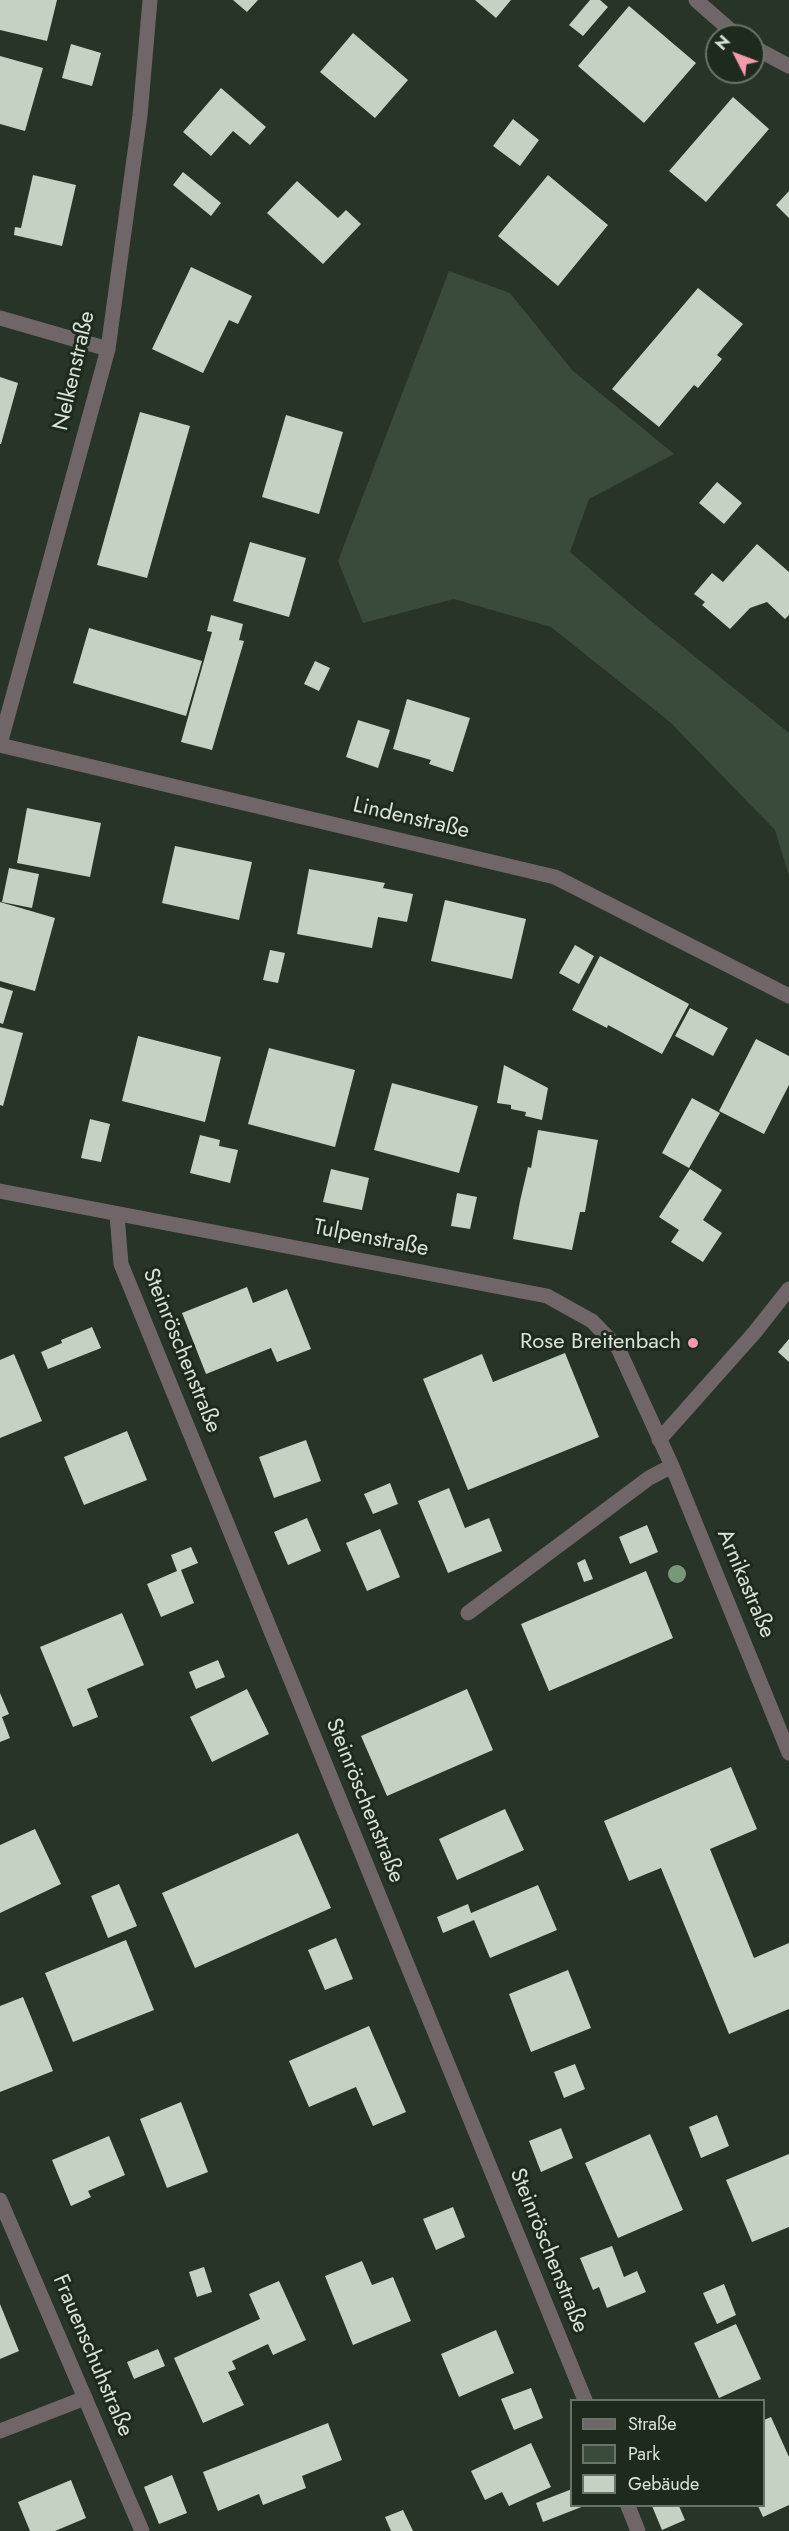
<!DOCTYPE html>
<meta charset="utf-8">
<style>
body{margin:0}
#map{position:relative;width:789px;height:2531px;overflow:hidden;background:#283428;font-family:Jost,sans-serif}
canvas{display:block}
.legend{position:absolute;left:570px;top:2399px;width:195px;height:108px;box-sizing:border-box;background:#1e2a1e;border:2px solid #697469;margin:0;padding:8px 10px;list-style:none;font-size:18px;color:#dae2da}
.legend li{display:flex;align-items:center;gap:12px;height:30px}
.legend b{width:30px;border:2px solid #697469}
.north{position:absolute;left:705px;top:24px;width:60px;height:60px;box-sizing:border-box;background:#1e2a1e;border:2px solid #697469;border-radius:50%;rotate:312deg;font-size:16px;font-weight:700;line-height:24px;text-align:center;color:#dae2da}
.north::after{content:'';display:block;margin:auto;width:21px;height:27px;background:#f39aab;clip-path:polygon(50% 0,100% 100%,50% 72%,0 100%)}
</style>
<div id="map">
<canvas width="789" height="2531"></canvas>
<ul class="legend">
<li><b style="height:8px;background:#706668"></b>Straße</li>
<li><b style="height:16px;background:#3b4b3b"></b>Park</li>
<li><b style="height:16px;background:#c3d2c3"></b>Gebäude</li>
</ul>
<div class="north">N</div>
</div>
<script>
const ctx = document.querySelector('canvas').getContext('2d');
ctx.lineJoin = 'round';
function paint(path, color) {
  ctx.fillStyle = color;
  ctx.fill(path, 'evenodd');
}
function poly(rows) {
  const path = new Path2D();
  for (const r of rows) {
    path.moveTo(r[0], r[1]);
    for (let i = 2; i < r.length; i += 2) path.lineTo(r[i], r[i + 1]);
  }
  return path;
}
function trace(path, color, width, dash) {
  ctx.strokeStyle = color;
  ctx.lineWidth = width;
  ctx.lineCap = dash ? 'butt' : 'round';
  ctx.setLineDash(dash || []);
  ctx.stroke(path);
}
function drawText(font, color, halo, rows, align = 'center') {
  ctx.font = font + ' Jost,sans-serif';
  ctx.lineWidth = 6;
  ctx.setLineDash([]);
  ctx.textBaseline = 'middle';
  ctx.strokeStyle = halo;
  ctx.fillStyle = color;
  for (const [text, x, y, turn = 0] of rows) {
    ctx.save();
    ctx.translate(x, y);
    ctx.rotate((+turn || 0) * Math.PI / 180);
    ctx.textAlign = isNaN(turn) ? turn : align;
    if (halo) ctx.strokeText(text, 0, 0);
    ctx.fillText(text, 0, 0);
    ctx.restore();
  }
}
paint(poly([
 [449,271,510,293,572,370,674,454,589,499,570,552,635,608,789,733,789,876,775,830,670,722,551,627,454,599,363,623,338,561]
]), '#3b4b3b');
paint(poly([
 [0,0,57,0,47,41,0,30],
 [233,0,258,0,247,12],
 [475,0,511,0,496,18],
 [590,0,600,0,608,7,583,36,569,25],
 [629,6,696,63,644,123,578,66],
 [353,33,408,80,375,118,320,72],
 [71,44,101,53,92,86,62,78],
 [0,56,43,68,25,131,0,124],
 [221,88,266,127,250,145,233,131,211,156,183,132],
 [733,97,769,129,706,202,669,171],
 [513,119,539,140,520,166,493,146],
 [183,172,221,203,211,216,173,185],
 [33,175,76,185,62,246,14,235,15,227,21,228],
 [548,175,608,225,558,286,498,236],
 [297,181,338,218,346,210,361,224,323,264,267,213],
 [789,191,789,218,776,205],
 [191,267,252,296,238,324,229,320,203,373,152,349],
 [698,288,743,324,717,355,722,359,698,388,694,385,659,427,612,389],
 [0,377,18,383,1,444,0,444],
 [140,412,190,426,147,578,97,565],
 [286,415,343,432,319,514,262,497],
 [717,482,742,503,724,524,699,503],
 [250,542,306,558,289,617,233,601],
 [757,544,789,572,789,615,785,619,767,602,750,608,730,629,702,605,705,602,694,594,712,573,723,582],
 [211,615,243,624,239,640,244,641,212,750,181,742,212,632,207,631],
 [89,628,202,661,186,716,73,683],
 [315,661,330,668,319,691,304,684],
 [407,699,470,718,453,772,429,764,431,760,393,749],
 [358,720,390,730,378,768,346,757],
 [27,808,101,823,90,877,17,863],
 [175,846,252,862,239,920,162,903],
 [9,868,39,874,32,908,2,902],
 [309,869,385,883,383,888,413,894,407,922,378,917,372,948,297,934],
 [445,900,526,919,512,979,431,961],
 [0,902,55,918,35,991,0,981],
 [575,945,594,956,579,984,559,973],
 [270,950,285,953,278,983,263,980],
 [600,956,689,1004,662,1054,608,1025,607,1028,572,1010],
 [0,987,13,991,3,1024,0,1023],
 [690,1008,728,1028,713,1056,675,1036],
 [0,1027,23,1033,3,1106,0,1105],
 [138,1036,221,1057,205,1122,122,1101],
 [756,1039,789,1056,789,1085,764,1134,719,1111],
 [269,1048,355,1070,335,1147,248,1124],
 [504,1065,548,1088,542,1120,525,1116,526,1112,511,1109,511,1105,497,1103],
 [392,1083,478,1106,459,1173,374,1150],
 [692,1098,720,1113,689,1168,662,1153],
 [90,1119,110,1124,101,1162,81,1158],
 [538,1130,598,1140,585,1212,580,1212,572,1250,513,1239,520,1201,528,1167,531,1168],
 [200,1135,220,1140,219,1146,238,1150,230,1183,190,1173],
 [331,1169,369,1178,362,1210,323,1202],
 [690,1169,722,1190,703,1220,722,1233,703,1262,671,1242,679,1230,659,1217],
 [457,1193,477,1197,470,1229,451,1226],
 [247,1287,253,1303,287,1289,311,1349,277,1362,271,1348,206,1374,182,1313],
 [92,1327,101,1348,48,1369,41,1352,62,1343,61,1340],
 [789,1339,789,1362,778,1352],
 [565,1353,599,1437,468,1490,423,1379,482,1354,493,1382],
 [14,1354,42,1421,0,1438,0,1360],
 [127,1431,147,1480,84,1505,64,1457],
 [306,1440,321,1481,274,1498,259,1457],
 [390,1483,398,1504,373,1514,364,1494],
 [449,1488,465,1528,489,1518,502,1551,448,1573,418,1501],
 [307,1518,321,1551,288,1565,274,1532],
 [647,1525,658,1552,630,1564,619,1537],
 [380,1529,400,1577,367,1591,346,1543],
 [191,1547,198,1563,181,1570,194,1603,161,1617,147,1584,177,1571,171,1555],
 [585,1559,593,1579,584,1582,577,1563],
 [646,1571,673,1638,549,1691,521,1624],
 [122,1613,144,1665,87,1689,98,1717,73,1727,40,1647],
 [218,1660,225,1677,196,1689,189,1672],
 [247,1689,269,1734,212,1762,190,1717],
 [467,1689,493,1750,387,1796,361,1736],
 [0,1693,9,1714,2,1717,10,1738,0,1742],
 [731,1767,757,1829,710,1849,754,1958,789,1943,789,2009,729,2034,661,1868,629,1881,604,1821],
 [505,1809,524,1850,457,1880,439,1839],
 [35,1829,61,1884,0,1913,0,1845],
 [298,1833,331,1908,195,1968,162,1893],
 [119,1884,137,1926,108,1938,91,1896],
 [538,1885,557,1930,490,1958,474,1920,443,1933,437,1917,468,1904,471,1913],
 [336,1938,353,1979,325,1990,308,1950],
 [126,1940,154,2010,73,2042,45,1973],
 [568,1970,591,2028,531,2052,509,1994],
 [23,1997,53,2071,0,2092,0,2006],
 [369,2026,406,2112,373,2126,356,2087,309,2107,289,2061],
 [575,2064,585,2089,564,2098,554,2072],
 [181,2102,208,2172,167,2188,140,2119],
 [717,2115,729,2146,701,2158,689,2127],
 [561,2128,573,2158,541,2172,529,2141],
 [650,2134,683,2210,618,2238,585,2163],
 [109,2136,125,2175,88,2191,91,2197,71,2206,52,2160],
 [789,2154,789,2227,752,2242,726,2180],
 [453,2207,465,2237,436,2250,423,2219],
 [612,2246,624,2277,637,2271,646,2292,607,2308,599,2287,593,2290,580,2258],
 [362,2261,372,2285,393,2277,411,2321,353,2345,325,2276],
 [204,2267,212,2292,197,2297,189,2272],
 [279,2281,306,2340,273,2355,268,2344,232,2361,236,2369,228,2372,244,2405,203,2423,174,2358,260,2319,249,2294],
 [724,2284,736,2315,717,2324,703,2293],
 [0,2304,19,2351,0,2359],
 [736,2324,761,2379,719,2398,694,2343],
 [496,2330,514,2373,459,2397,441,2354],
 [158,2349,165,2366,134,2379,127,2362],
 [531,2388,543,2418,514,2430,501,2399],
 [771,2417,789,2457,789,2505,763,2517,758,2506,764,2506,764,2420],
 [328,2423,342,2460,302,2476,306,2488,263,2505,259,2494,218,2511,203,2472],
 [531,2443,551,2487,509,2506,502,2492,485,2500,471,2471],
 [172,2475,187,2513,159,2524,144,2487],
 [71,2480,86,2518,55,2531,30,2531,18,2502],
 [572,2489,572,2506,584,2506,543,2522,536,2503],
 [652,2506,679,2506,685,2520,662,2530],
 [403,2510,413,2531,391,2531,385,2517]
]), '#c3d2c3');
trace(poly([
 [753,47,789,66],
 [0,2431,85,2398]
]), '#706668', 15);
trace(poly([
 [696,0,737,36],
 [0,318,108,349],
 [0,744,108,349,140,115,150,0],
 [0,745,555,877,789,996],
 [0,1191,547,1296,592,1321,618,1348,672,1466,789,1753],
 [117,1215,121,1264,585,2400],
 [659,1440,755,1332,789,1289],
 [468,1613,649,1478,672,1466],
 [0,2200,142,2531],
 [628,2506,638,2531]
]), '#706668', 15);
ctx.fillStyle = '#799779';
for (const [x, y] of [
 [677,1574]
]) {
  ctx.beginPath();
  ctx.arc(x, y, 9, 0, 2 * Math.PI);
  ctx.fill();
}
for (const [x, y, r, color] of [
 [693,1343,6,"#f39aab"]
]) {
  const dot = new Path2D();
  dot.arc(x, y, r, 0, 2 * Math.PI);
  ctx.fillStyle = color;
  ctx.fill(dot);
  trace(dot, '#1e2a1e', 2);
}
drawText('22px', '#dae2da', '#1e2a1e', [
 ["Nelkenstraße",75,371,-77],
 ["Lindenstraße",411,819,13],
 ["Tulpenstraße",371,1239,11],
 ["Steinröschenstraße",181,1351,68],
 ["Arnikastraße",745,1584,67],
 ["Steinröschenstraße",364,1801,68],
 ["Steinröschenstraße",548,2251,68],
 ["Frauenschuhstraße",92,2356,67]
]);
drawText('22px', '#dae2da', '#1e2a1e', [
 ["Rose Breitenbach",681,1343]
], 'right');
</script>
